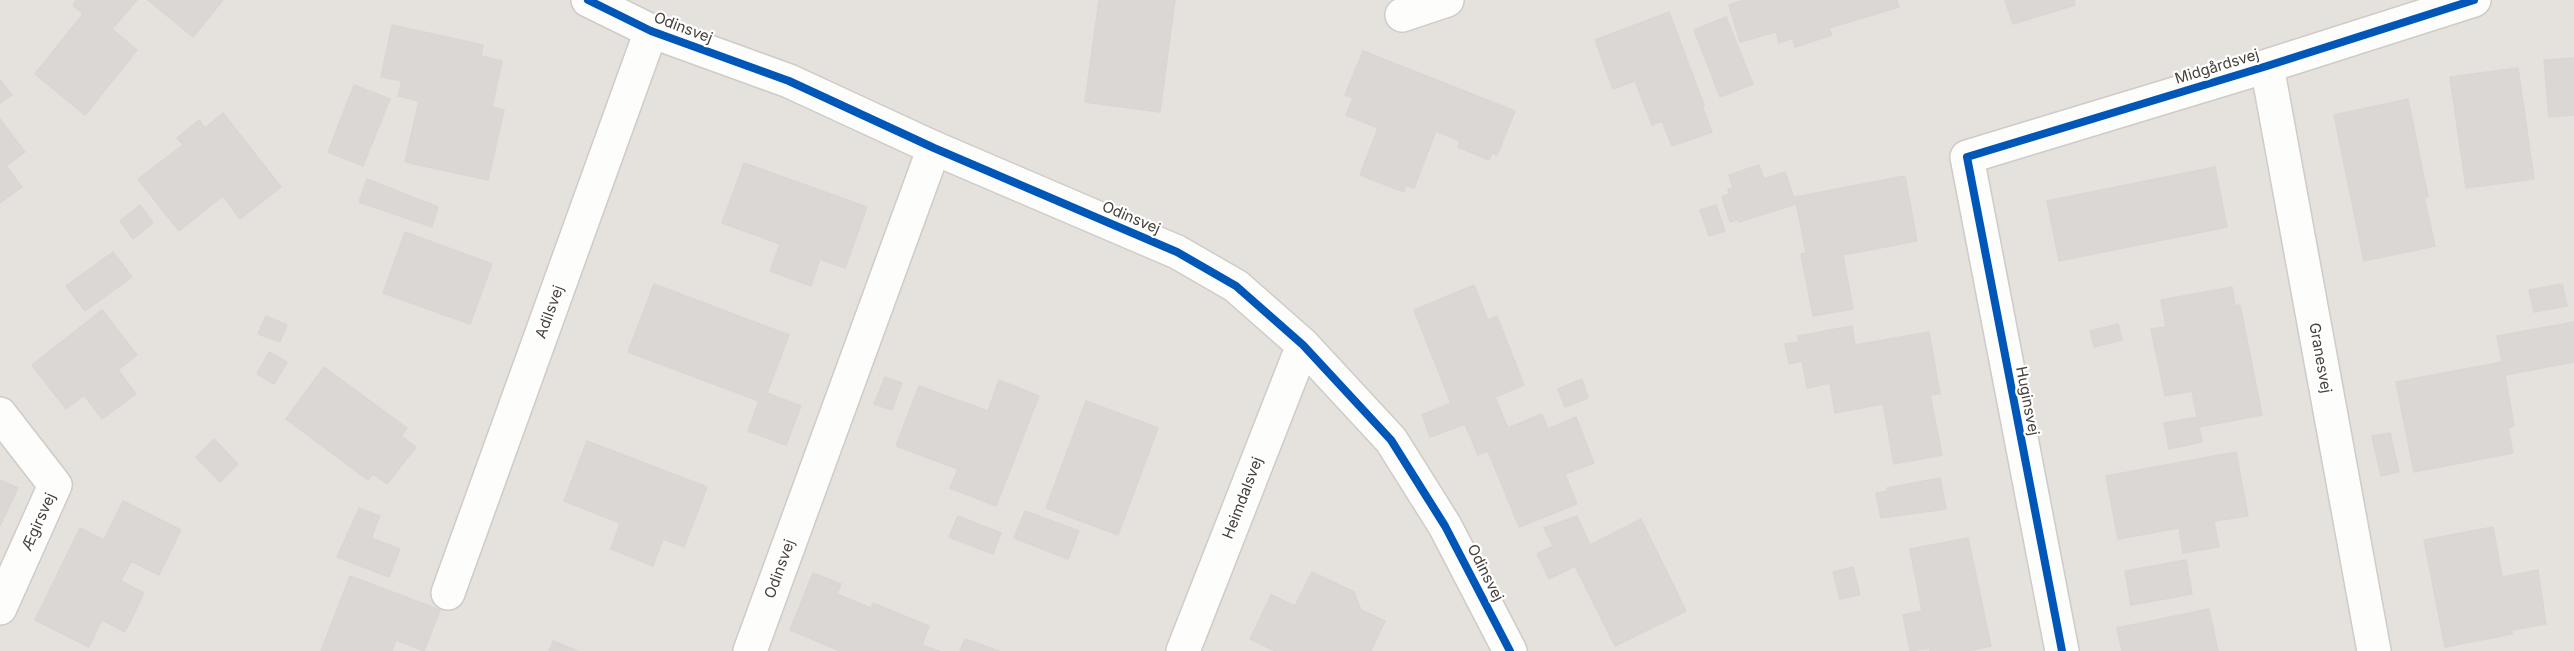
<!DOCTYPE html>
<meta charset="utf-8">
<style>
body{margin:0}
canvas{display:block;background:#f2f0ed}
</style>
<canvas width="2574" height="651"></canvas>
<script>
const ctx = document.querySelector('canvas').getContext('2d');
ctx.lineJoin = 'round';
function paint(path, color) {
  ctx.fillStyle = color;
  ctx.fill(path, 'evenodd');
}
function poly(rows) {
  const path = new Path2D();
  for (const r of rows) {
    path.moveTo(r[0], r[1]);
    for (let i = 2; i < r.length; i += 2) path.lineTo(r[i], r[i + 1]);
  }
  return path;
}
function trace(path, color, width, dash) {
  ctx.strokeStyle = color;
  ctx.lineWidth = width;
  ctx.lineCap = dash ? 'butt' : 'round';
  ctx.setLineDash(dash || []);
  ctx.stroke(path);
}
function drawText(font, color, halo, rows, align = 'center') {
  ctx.font = font + ' Inter,sans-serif';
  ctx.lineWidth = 4.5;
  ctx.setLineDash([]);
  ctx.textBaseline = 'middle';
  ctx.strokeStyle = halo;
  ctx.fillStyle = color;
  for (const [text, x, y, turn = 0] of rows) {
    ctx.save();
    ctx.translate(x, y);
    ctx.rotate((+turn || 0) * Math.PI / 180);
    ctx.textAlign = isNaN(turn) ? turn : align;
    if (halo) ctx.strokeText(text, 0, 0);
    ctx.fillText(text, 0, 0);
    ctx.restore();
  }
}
paint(poly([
 [0,0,2574,0,2574,651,0,651]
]), '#e5e1dc');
const building = poly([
 [77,0,137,0,112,29,137,50,85,115,35,74,83,14,73,5,77,0],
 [148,0,223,0,193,37,148,0],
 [1099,0,1175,0,1160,112,1085,102,1099,0],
 [1745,0,1897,0,1899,7,1829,28,1832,35,1795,47,1793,38,1779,43,1776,32,1740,42,1729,5,1745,0],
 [2005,0,2074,0,2075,5,2013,24,2005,0],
 [1669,12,1704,105,1702,106,1712,132,1672,146,1662,121,1652,125,1635,81,1613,89,1595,40,1669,12],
 [1726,17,1753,84,1720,97,1694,30,1726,17],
 [392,25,483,45,481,56,502,61,492,107,504,110,488,180,405,162,419,101,398,96,402,81,381,77,392,25],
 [1363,51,1515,111,1497,155,1492,153,1489,160,1458,147,1460,141,1436,131,1414,188,1406,185,1404,192,1360,175,1378,128,1346,115,1353,98,1345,95,1363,51],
 [2574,58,2574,115,2549,117,2544,60,2574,58],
 [2518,68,2534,179,2466,188,2450,77,2518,68],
 [0,80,12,95,0,103,0,80],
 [354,85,390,99,363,166,328,152,354,85],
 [2408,99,2428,197,2424,197,2435,246,2364,261,2334,115,2408,99],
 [223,113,281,187,240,219,223,196,179,231,138,179,183,145,177,138,199,120,205,128,223,113],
 [0,119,25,152,6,166,22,187,0,203,0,119],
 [744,163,867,207,845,268,820,259,811,286,770,271,780,244,722,223,744,163],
 [1759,165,1764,179,1785,172,1796,204,1739,222,1738,219,1730,222,1722,197,1729,194,1728,189,1733,188,1729,175,1759,165],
 [2215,167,2227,227,2059,261,2047,201,2215,167],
 [1905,176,1917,241,1843,255,1853,309,1813,316,1801,254,1806,253,1795,197,1905,176],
 [367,179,438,207,432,227,359,202,367,179],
 [140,205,153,223,133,239,120,221,140,205],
 [1716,205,1725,231,1709,236,1700,210,1716,205],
 [405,232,492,264,470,324,383,293,405,232],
 [113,252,132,277,85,311,66,286,113,252],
 [654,284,789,335,767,393,801,406,786,445,748,431,759,401,628,352,654,284],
 [2562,284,2567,306,2534,312,2529,290,2562,284],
 [1474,285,1488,320,1497,316,1524,385,1495,397,1508,428,1542,414,1548,429,1576,417,1594,463,1565,474,1577,504,1519,527,1488,451,1478,455,1465,424,1430,437,1422,415,1451,403,1414,310,1474,285],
 [2232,287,2235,306,2240,305,2262,415,2199,427,2202,442,2169,449,2164,423,2197,417,2192,391,2165,396,2151,329,2166,327,2161,300,2232,287],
 [102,310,137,355,118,370,136,394,102,419,84,395,66,409,32,365,102,310],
 [266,316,287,325,280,342,258,334,266,316],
 [2574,322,2574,362,2505,375,2514,426,2508,428,2513,453,2414,472,2396,382,2502,362,2497,336,2574,322],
 [2118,324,2122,340,2094,347,2090,331,2118,324],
 [1852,326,1855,345,1929,332,1940,394,1930,395,1942,455,1894,464,1883,404,1835,413,1830,383,1807,388,1802,361,1789,364,1785,344,1799,342,1798,336,1852,326],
 [269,352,287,362,274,384,257,374,269,352],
 [324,367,407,428,401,436,416,447,387,484,373,474,368,480,286,419,324,367],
 [885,377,902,383,892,410,874,404,885,377],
 [1582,379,1588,398,1565,407,1558,389,1582,379],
 [999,380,1039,396,996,506,950,488,958,469,896,446,919,386,988,411,999,380],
 [1086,401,1158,428,1118,535,1046,508,1086,401],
 [2390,433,2399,472,2381,476,2372,436,2390,433],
 [214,439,238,464,220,482,196,457,214,439],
 [587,441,707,487,684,547,663,539,653,566,611,549,620,523,564,501,587,441],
 [2236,452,2248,516,2214,521,2219,547,2183,553,2179,528,2118,539,2106,476,2236,452],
 [1940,478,1946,509,1881,518,1876,493,1888,491,1887,488,1940,478],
 [0,480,18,488,0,526,0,480],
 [123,501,181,530,159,575,131,561,121,581,144,593,125,632,102,620,89,647,35,620,80,528,104,540,123,501],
 [359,508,380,516,371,538,400,549,389,577,337,557,359,508],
 [1025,511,1079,531,1068,559,1014,538,1025,511],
 [958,516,1001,533,993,554,949,537,958,516],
 [1577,516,1590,545,1641,519,1686,611,1615,646,1575,566,1549,579,1537,554,1553,546,1544,528,1577,516],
 [2493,527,2502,577,2538,570,2546,624,2512,630,2512,634,2445,647,2424,540,2493,527],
 [1968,538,1991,646,1968,651,1930,651,1930,648,1910,651,1903,615,1922,611,1910,549,1968,538],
 [2186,560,2192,594,2131,605,2125,571,2186,560],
 [1853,567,1860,595,1840,599,1833,572,1853,567],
 [1312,572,1354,592,1361,610,1385,621,1371,651,1275,651,1250,639,1271,595,1295,606,1312,572],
 [813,573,841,584,837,594,871,608,873,603,929,626,922,645,939,651,840,651,790,630,813,573],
 [350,576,440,610,424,651,396,640,392,651,321,651,350,576],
 [2209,609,2218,651,2122,651,2117,628,2209,609],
 [965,639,999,651,960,651,965,639],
 [553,641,578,651,549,651,553,641]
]);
paint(building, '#dad7d4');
trace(building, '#dad7d3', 1.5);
const minor = poly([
 [1402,15,1447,0],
 [2267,66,2374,651],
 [0,414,55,485,0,608],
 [448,593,651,31],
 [750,651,934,148],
 [1183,651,1303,345],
 [2062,651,1967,157,2267,66,2474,0]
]);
const tertiary = poly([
 [588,0,651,31,789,81,934,148,1177,252,1236,286,1303,345,1391,440,1445,526,1510,651]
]);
trace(minor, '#ceccc9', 36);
trace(tertiary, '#ceccc9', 36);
trace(minor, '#fdfdfc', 33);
trace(tertiary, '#fdfdfc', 33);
trace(poly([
 [588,0,651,31,789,81,934,148,1177,252,1236,286,1303,345,1391,440,1445,526,1510,651],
 [2062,651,1967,157,2267,66,2474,0]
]), '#0057b8', 8);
drawText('15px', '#47403a', '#fff', [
 ["Odinsvej",683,28,21],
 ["Midgårdsvej",2217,67,-17],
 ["Odinsvej",1131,218,23],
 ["Adilsvej",550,312,-70],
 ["Granesvej",2320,358,80],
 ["Huginsvej",2027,401,79],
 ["Heimdalsvej",1243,498,-69],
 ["Ægirsvej",39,522,-66],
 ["Odinsvej",780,569,-70],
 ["Odinsvej",1485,573,63]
]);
</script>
